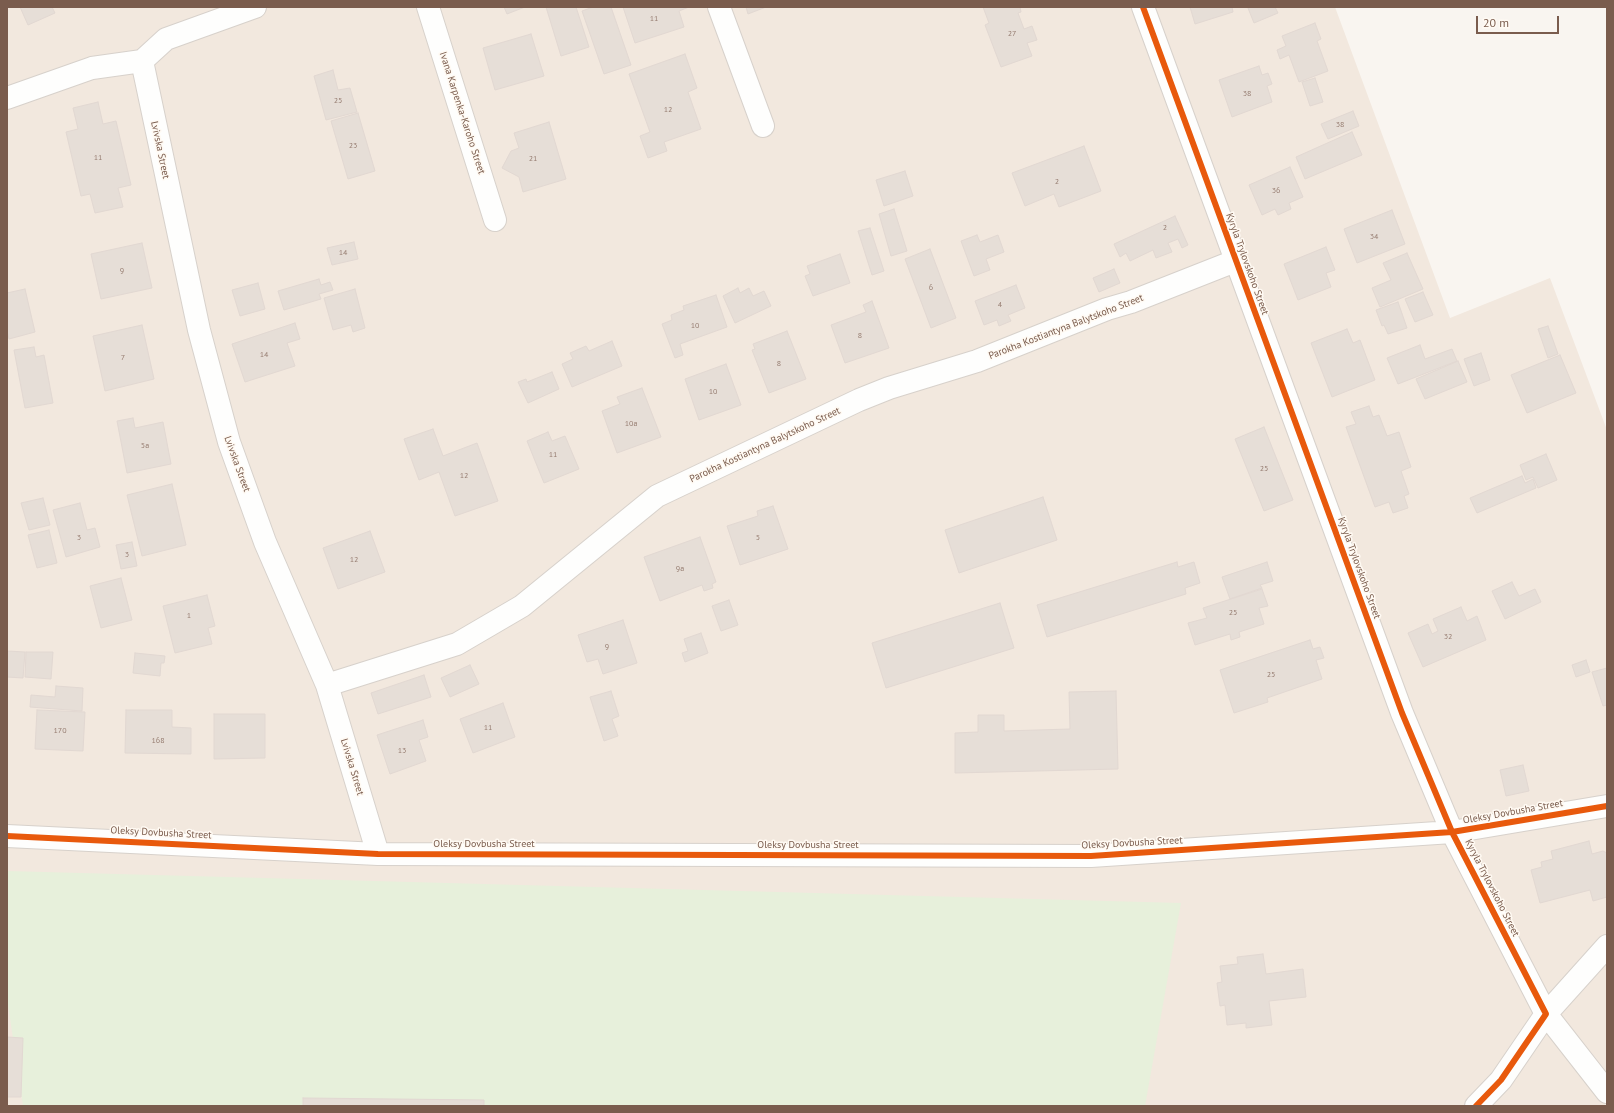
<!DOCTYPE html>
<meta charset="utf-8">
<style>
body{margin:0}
#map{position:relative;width:1614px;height:1113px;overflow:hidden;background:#f9f5f0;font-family:"PT Sans",sans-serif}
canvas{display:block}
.frame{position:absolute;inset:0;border:8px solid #7a5c4d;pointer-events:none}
.scale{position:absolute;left:1476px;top:16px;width:83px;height:18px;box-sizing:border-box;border:2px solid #7a5c4d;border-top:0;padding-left:5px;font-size:12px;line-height:14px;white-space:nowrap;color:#7a5c4d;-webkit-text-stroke:3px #fffaf3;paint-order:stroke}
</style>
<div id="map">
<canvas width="1614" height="1113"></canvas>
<div class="frame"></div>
<div class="scale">20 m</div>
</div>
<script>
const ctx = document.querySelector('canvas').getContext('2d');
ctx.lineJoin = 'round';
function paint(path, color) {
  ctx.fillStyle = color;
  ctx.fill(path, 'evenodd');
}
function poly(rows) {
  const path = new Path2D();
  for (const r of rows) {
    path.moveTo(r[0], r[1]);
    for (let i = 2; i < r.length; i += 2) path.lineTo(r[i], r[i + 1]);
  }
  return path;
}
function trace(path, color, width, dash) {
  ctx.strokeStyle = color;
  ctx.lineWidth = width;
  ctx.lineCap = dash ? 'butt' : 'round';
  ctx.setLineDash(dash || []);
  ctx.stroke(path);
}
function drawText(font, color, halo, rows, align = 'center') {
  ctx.font = font + ' "PT Sans",sans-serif';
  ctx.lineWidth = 3;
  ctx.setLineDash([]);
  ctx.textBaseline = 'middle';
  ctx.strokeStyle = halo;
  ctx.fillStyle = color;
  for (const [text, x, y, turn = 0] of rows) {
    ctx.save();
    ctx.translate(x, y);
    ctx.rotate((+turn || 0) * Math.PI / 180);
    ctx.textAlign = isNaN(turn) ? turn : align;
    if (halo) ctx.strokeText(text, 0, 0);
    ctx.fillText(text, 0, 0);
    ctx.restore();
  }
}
paint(poly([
 [7,7,1335,7,1450,318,1550,278,1607,430,1607,1106,7,1106]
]), '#f2e8de');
paint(poly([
 [7,871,1181,903,1145,1106,23,1106,7,998]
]), '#e7f0db');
const building = poly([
 [20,7,52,7,55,13,28,25,20,7],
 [504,7,525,7,507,14,504,7],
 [546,7,576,7,589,47,561,56,546,7],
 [593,7,611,7,631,65,604,74,582,11,593,7],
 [623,7,689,7,679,11,684,27,635,43,623,7],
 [746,7,766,7,748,14,746,7],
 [983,7,1020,7,1021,12,1018,13,1024,29,1032,26,1037,40,1027,43,1032,56,1001,67,985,25,989,23,983,7],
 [1190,7,1232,7,1233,12,1195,24,1190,7],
 [1251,7,1275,7,1278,13,1254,23,1248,8,1251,7],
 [1315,23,1321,39,1317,41,1328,71,1299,82,1289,55,1280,59,1277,50,1286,46,1282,36,1315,23],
 [531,34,544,76,495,90,483,48,531,34],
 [685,54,697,88,688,92,701,129,664,142,667,151,648,158,640,136,650,132,629,74,685,54],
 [1259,66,1262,75,1268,73,1272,84,1267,86,1272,102,1232,117,1219,80,1259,66],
 [333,70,338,90,350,88,357,112,326,120,314,76,333,70],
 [1315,78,1323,102,1310,106,1302,82,1315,78],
 [98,102,103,124,116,121,131,185,118,188,123,207,95,213,90,194,81,196,66,132,78,129,73,108,98,102],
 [1353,111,1359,126,1328,139,1321,124,1353,111],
 [358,113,375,171,348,179,331,121,358,113],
 [549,122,566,179,523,192,519,177,502,168,511,151,519,148,514,133,549,122],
 [1352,132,1362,155,1305,179,1296,157,1352,132],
 [1084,146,1101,191,1059,207,1054,194,1025,206,1012,173,1084,146],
 [1290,167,1303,197,1289,203,1291,209,1278,215,1275,209,1262,215,1249,185,1290,167],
 [905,171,913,196,884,206,876,180,905,171],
 [894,209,907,251,891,256,879,214,894,209],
 [1392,210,1405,244,1357,263,1344,229,1392,210],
 [1175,216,1188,245,1182,248,1178,239,1168,243,1172,252,1156,258,1153,250,1130,261,1126,253,1120,257,1114,244,1175,216],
 [870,228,884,271,872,275,858,231,870,228],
 [977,235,980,242,998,235,1004,252,986,259,990,270,974,276,961,241,977,235],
 [354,242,358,259,332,265,327,248,354,242],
 [142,243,152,288,101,299,91,254,142,243],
 [1326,247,1335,270,1326,273,1331,287,1298,300,1284,264,1326,247],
 [930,249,956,318,931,328,905,259,930,249],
 [1407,253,1423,289,1380,307,1372,288,1391,280,1383,263,1407,253],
 [840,254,850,283,813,296,805,276,810,274,807,266,840,254],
 [1114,269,1120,283,1099,292,1093,278,1114,269],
 [319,279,321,285,330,282,333,290,319,294,321,299,284,310,278,291,319,279],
 [258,283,265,309,240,316,232,290,258,283],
 [1016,285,1025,308,1008,315,1011,321,999,326,997,320,984,325,975,301,1016,285],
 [738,288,740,293,749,288,753,296,764,291,771,306,735,323,723,296,738,288],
 [25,289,35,332,9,339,7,331,7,293,25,289],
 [355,289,365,328,353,332,351,325,333,330,324,298,355,289],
 [1423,292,1433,315,1415,322,1405,299,1423,292],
 [716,295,727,327,680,344,683,355,675,358,662,324,672,320,671,315,684,310,683,306,716,295],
 [872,301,889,348,845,363,831,325,866,312,863,305,872,301],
 [1398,302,1407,328,1388,334,1384,325,1382,326,1376,310,1398,302],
 [295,323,300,339,287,343,295,366,245,382,232,344,295,323],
 [142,325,154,379,105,391,93,336,142,325],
 [1548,326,1558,354,1548,358,1538,329,1548,326],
 [1347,329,1353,343,1360,340,1375,380,1332,397,1311,343,1347,329],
 [787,331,806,379,769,393,752,350,755,349,753,344,787,331],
 [612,341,622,366,572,387,562,364,573,359,570,353,586,346,589,351,612,341],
 [1420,345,1425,359,1452,349,1457,361,1398,384,1387,358,1420,345],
 [34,347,36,357,44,355,53,403,25,408,14,350,34,347],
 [1481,353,1490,380,1474,386,1464,359,1481,353],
 [1560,355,1576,393,1527,413,1511,375,1560,355],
 [1458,361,1467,382,1425,399,1416,379,1458,361],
 [726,364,741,405,699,420,685,379,726,364],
 [552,372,559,389,528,403,518,382,526,379,527,382,552,372],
 [642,388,661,437,617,453,602,411,620,404,617,397,642,388],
 [1369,406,1373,417,1379,415,1387,436,1399,432,1411,467,1401,471,1409,494,1404,496,1408,508,1393,513,1389,502,1375,507,1346,427,1356,424,1351,412,1369,406],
 [133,418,135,428,163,422,171,464,127,473,117,421,133,418],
 [1264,427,1293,500,1264,511,1235,439,1264,427],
 [433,429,443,456,477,443,498,501,455,516,439,472,419,480,404,439,433,429],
 [548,432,552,441,565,436,579,469,544,483,527,441,548,432],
 [1546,454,1557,480,1538,488,1533,477,1526,480,1520,465,1546,454],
 [1522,476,1525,483,1533,479,1536,488,1477,513,1470,498,1522,476],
 [172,484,186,545,142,556,127,495,172,484],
 [1043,497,1057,540,959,573,945,530,1043,497],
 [43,498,50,525,29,530,21,503,43,498],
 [80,503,87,530,95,528,100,547,66,557,53,510,80,503],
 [773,506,788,549,740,565,727,526,758,516,757,511,773,506],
 [49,530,57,563,37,568,28,535,49,530],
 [370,531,385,572,338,589,323,548,370,531],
 [700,537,716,582,712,584,713,588,704,591,702,585,660,601,644,557,700,537],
 [132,542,137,566,121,569,116,545,132,542],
 [1177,562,1178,567,1194,562,1200,583,1185,588,1186,594,1047,637,1037,605,1177,562],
 [1267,562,1273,581,1260,585,1262,588,1230,599,1222,577,1267,562],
 [121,578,132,620,101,628,90,586,121,578],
 [1512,582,1519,596,1535,589,1541,602,1505,619,1492,591,1512,582],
 [1262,589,1268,606,1259,608,1264,624,1239,632,1240,637,1231,640,1230,634,1195,645,1188,623,1207,618,1203,608,1262,589],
 [207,595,215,626,208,628,212,644,175,653,163,606,207,595],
 [729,600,738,625,721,631,712,606,729,600],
 [1000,603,1014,648,886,688,872,643,1000,603],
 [1461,607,1467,621,1477,616,1486,640,1423,667,1408,633,1428,624,1432,634,1438,631,1433,619,1461,607],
 [623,620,637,663,603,674,598,659,587,662,578,635,623,620],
 [701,633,708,653,685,662,682,653,688,651,684,639,701,633],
 [1310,640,1313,649,1320,647,1324,658,1316,660,1322,679,1267,698,1268,702,1234,713,1220,670,1310,640],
 [7,651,25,652,23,678,7,677,7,651],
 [26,652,53,652,51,679,25,677,26,652],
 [135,653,165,656,164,663,161,663,160,676,133,673,135,653],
 [1586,660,1590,672,1576,677,1572,665,1586,660],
 [470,665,479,684,450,697,441,678,470,665],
 [1607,668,1607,705,1603,706,1592,672,1607,668],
 [424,675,431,697,378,714,371,693,424,675],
 [56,686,83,688,82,711,30,707,31,695,55,697,56,686],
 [611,691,619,716,612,719,618,736,604,741,590,697,611,691],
 [1116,691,1118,769,955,773,955,733,978,732,978,715,1004,715,1004,731,1070,729,1069,692,1116,691],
 [503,703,515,737,473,753,460,719,503,703],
 [37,710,85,712,83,751,35,749,37,710],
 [126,710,172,710,172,727,191,728,191,754,125,753,126,710],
 [214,714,265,714,265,758,214,759,214,714],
 [423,720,428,737,419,740,426,761,390,774,377,735,423,720],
 [1523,765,1529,791,1506,796,1500,770,1523,765],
 [1589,841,1592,854,1603,851,1607,853,1607,897,1593,901,1590,890,1540,903,1531,870,1542,867,1541,862,1553,859,1551,851,1589,841],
 [1263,954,1266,974,1303,969,1306,997,1269,1001,1272,1025,1246,1028,1246,1023,1227,1025,1225,1005,1220,1006,1217,983,1222,982,1220,966,1238,964,1237,957,1263,954],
 [7,1037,23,1038,21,1097,7,1097,7,1037],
 [303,1098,484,1100,484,1106,303,1106,303,1098]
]);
paint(building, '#e6ded7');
trace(building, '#e2d8d2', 1);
const street = poly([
 [428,7,495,220],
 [719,7,763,126],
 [1143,7,1402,713,1452,832,1546,1014,1501,1080,1476,1106],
 [142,61,199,330,229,442,265,542,327,685,378,854],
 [7,98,92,68,142,61,166,39,255,7],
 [327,685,457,644,522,606,657,496,859,400,889,388,977,361,1107,309,1131,302,1235,261],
 [7,836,378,854,1091,856,1452,832,1607,806],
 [1607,946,1546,1014,1607,1092]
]);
trace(street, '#d7d1cb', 24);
trace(street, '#fefefd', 22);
trace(poly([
 [1143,7,1402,713,1452,832,1546,1014,1501,1080,1476,1106],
 [7,836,378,854,1091,856,1452,832,1607,806]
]), '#e8590c', 6);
drawText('8px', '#977e72', null, [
 ["11",654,19],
 ["27",1012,34],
 ["38",1247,94],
 ["25",338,101],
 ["12",668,110],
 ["38",1340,125],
 ["23",353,146],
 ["11",98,158],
 ["21",533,159],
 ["2",1057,182],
 ["36",1276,191],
 ["2",1165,228],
 ["34",1374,237],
 ["14",343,253],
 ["9",122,271],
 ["6",931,288],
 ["4",1000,305],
 ["10",695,326],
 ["8",860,336],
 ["14",264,355],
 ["7",123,358],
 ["8",779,364],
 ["10",713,392],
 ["10а",631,424],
 ["5а",145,446],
 ["11",553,455],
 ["25",1264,469],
 ["12",464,476],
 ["3",79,538],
 ["5",758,538],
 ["3",127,555],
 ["12",354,560],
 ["9а",680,569],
 ["25",1233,613],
 ["1",189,616],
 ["32",1448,637],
 ["9",607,647],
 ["25",1271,675],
 ["11",488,728],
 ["170",60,731],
 ["168",158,741],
 ["13",402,751]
]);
drawText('10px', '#7a5c4d', '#fffaf3', [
 ["Ivana Karpenka-Karoho Street",462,113,72],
 ["Lvivska Street",160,150,78],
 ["Kyryla Trylovskoho Street",1247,264,70],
 ["Parokha Kostiantyna Balytskoho Street",1066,327,-21],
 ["Parokha Kostiantyna Balytskoho Street",765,445,-25],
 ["Lvivska Street",237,464,70],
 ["Kyryla Trylovskoho Street",1359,568,70],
 ["Lvivska Street",352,767,73],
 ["Oleksy Dovbusha Street",1513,812,-10],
 ["Oleksy Dovbusha Street",161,833,3],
 ["Oleksy Dovbusha Street",1132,843,-3],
 ["Oleksy Dovbusha Street",484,844],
 ["Oleksy Dovbusha Street",808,845],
 ["Kyryla Trylovskoho Street",1492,888,63]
]);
</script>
